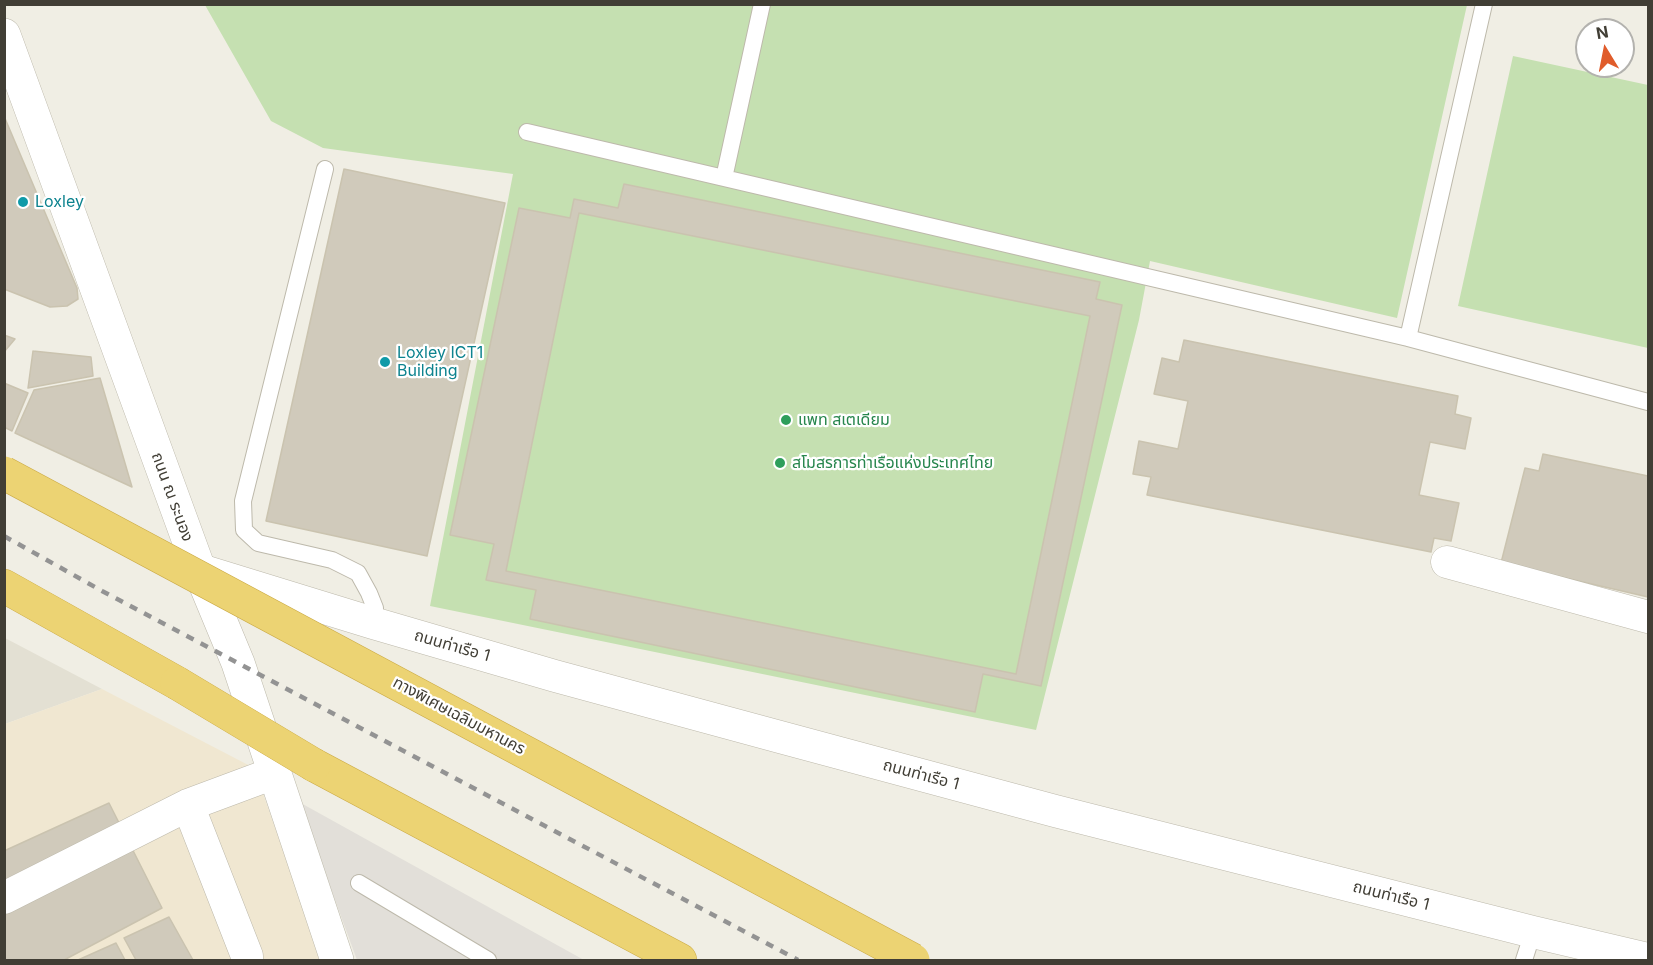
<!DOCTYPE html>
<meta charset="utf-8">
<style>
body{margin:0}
#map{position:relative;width:1653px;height:965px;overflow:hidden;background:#f0eee4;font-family:Inter,sans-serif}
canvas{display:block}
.frame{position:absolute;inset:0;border:6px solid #413e35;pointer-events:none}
.north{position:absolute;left:1575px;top:18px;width:60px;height:60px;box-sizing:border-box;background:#fff;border:2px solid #b3b2ae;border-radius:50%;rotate:350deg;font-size:16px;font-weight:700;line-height:24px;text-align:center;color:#413e35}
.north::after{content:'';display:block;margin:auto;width:21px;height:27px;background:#e05c2b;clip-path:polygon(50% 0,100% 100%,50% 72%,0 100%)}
</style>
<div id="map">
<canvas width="1653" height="965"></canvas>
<div class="frame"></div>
<div class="north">N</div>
</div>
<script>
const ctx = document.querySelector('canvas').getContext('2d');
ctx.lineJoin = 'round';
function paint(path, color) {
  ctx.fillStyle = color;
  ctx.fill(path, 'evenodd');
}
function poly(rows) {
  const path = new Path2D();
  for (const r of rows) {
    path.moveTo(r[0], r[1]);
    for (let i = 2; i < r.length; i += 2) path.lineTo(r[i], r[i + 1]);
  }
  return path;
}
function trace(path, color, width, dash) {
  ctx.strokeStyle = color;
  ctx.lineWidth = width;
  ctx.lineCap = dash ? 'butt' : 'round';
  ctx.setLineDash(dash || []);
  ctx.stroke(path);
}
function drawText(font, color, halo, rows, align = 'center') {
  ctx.font = font + ' Inter,"Noto Sans Thai",sans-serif';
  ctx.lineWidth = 4.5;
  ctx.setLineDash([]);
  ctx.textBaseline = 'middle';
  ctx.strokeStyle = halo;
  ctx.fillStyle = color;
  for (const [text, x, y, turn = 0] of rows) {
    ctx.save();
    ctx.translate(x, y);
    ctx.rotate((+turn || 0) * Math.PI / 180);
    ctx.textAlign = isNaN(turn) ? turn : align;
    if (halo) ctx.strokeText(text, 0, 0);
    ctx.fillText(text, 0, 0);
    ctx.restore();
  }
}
paint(poly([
 [5,638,102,689,5,724]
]), '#e3e0d3');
paint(poly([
 [102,689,254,768,322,960,5,960,5,724]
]), '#f0e7d1');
paint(poly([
 [299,802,584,960,357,960]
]), '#e2dfd9');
paint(poly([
 [205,5,1467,5,1397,318,1150,261,1139,320,1036,730,430,606,513,174,323,148,271,121],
 [1513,56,1648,85,1648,348,1458,306]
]), '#c5e0b1');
const building = poly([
 [4,116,77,288,78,299,67,306,50,307,4,289,4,116],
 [344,169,505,203,427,556,266,521,344,169],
 [624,184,1100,282,1096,299,1122,305,1041,686,983,674,975,712,530,619,536,590,486,580,494,544,450,535,519,208,570,218,574,199,618,208,624,184],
 [579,213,1090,316,1016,674,506,571,579,213],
 [4,335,15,339,4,352,4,335],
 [1184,340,1458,396,1455,414,1471,418,1465,449,1430,442,1419,495,1459,503,1451,541,1434,538,1431,552,1147,495,1151,477,1133,474,1139,441,1178,449,1188,401,1154,394,1162,358,1179,362,1184,340],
 [33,351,91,357,93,376,28,388,33,351],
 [100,378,132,487,15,433,34,390,100,378],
 [4,383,28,393,12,431,4,427,4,383],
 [1543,454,1648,476,1648,597,1501,563,1525,468,1539,471,1543,454],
 [109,803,162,908,64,960,4,960,4,851,109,803],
 [169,917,193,960,136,960,124,938,169,917],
 [116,943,125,960,78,960,116,943]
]);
paint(building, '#d0cabb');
trace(building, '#cac3af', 1.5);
const service = poly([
 [762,4,724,178,1408,338,1648,402],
 [527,132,724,178],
 [325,169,243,501,244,530,258,543,332,560,358,573,369,593,375,608,373,623],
 [1408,338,1484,4],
 [359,883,488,960],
 [1524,960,1533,932]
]);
const minor = poly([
 [1447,562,1648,617],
 [207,572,373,623,555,676,780,737,1055,811,1533,932,1648,959],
 [188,805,247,956,247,960],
 [4,898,188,805,274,773]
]);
const tertiary = poly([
 [4,35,199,569,238,663,337,960]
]);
const motorway = poly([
 [4,586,177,683],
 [314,765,680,960]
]);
trace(service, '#bdb9ab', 18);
trace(minor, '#bdb9ab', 33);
trace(tertiary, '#bdb9ab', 34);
trace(motorway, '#caa944', 34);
trace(service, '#fff', 16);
trace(minor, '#fff', 32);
trace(tertiary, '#fff', 33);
trace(motorway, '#ecd373', 33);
trace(poly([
 [4,536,102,591,798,960]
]), '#939393', 4.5, [8, 8]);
const motorwayBridge = poly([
 [4,473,913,960],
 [177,683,314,765]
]);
trace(motorwayBridge, '#caa944', 34, []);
trace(motorwayBridge, '#ecd373', 33);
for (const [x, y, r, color] of [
 [23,202,6,"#0f9aa8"],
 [385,362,6,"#0f9aa8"],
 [786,420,6,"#2e9e5b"],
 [780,463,6,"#2e9e5b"]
]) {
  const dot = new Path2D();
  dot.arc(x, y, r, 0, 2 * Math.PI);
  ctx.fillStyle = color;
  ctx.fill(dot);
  trace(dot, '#fff', 2);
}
drawText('16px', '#0d838f', '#fff', [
 ["Loxley",35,202],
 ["Loxley ICT1",397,353],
 ["Building",397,371]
], 'left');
drawText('16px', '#27864d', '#fff', [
 ["แพท สเตเดียม",798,420],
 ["สโมสรการท่าเรือแห่งประเทศไทย",792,463]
], 'left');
drawText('16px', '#413e35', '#fff', [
 ["ถนน ณ ระนอง",172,497,70],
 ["ถนนท่าเรือ 1",452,646,16],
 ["ทางพิเศษเฉลิมมหานคร",459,716,28],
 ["ถนนท่าเรือ 1",921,775,15],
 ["ถนนท่าเรือ 1",1391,896,14]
]);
</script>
